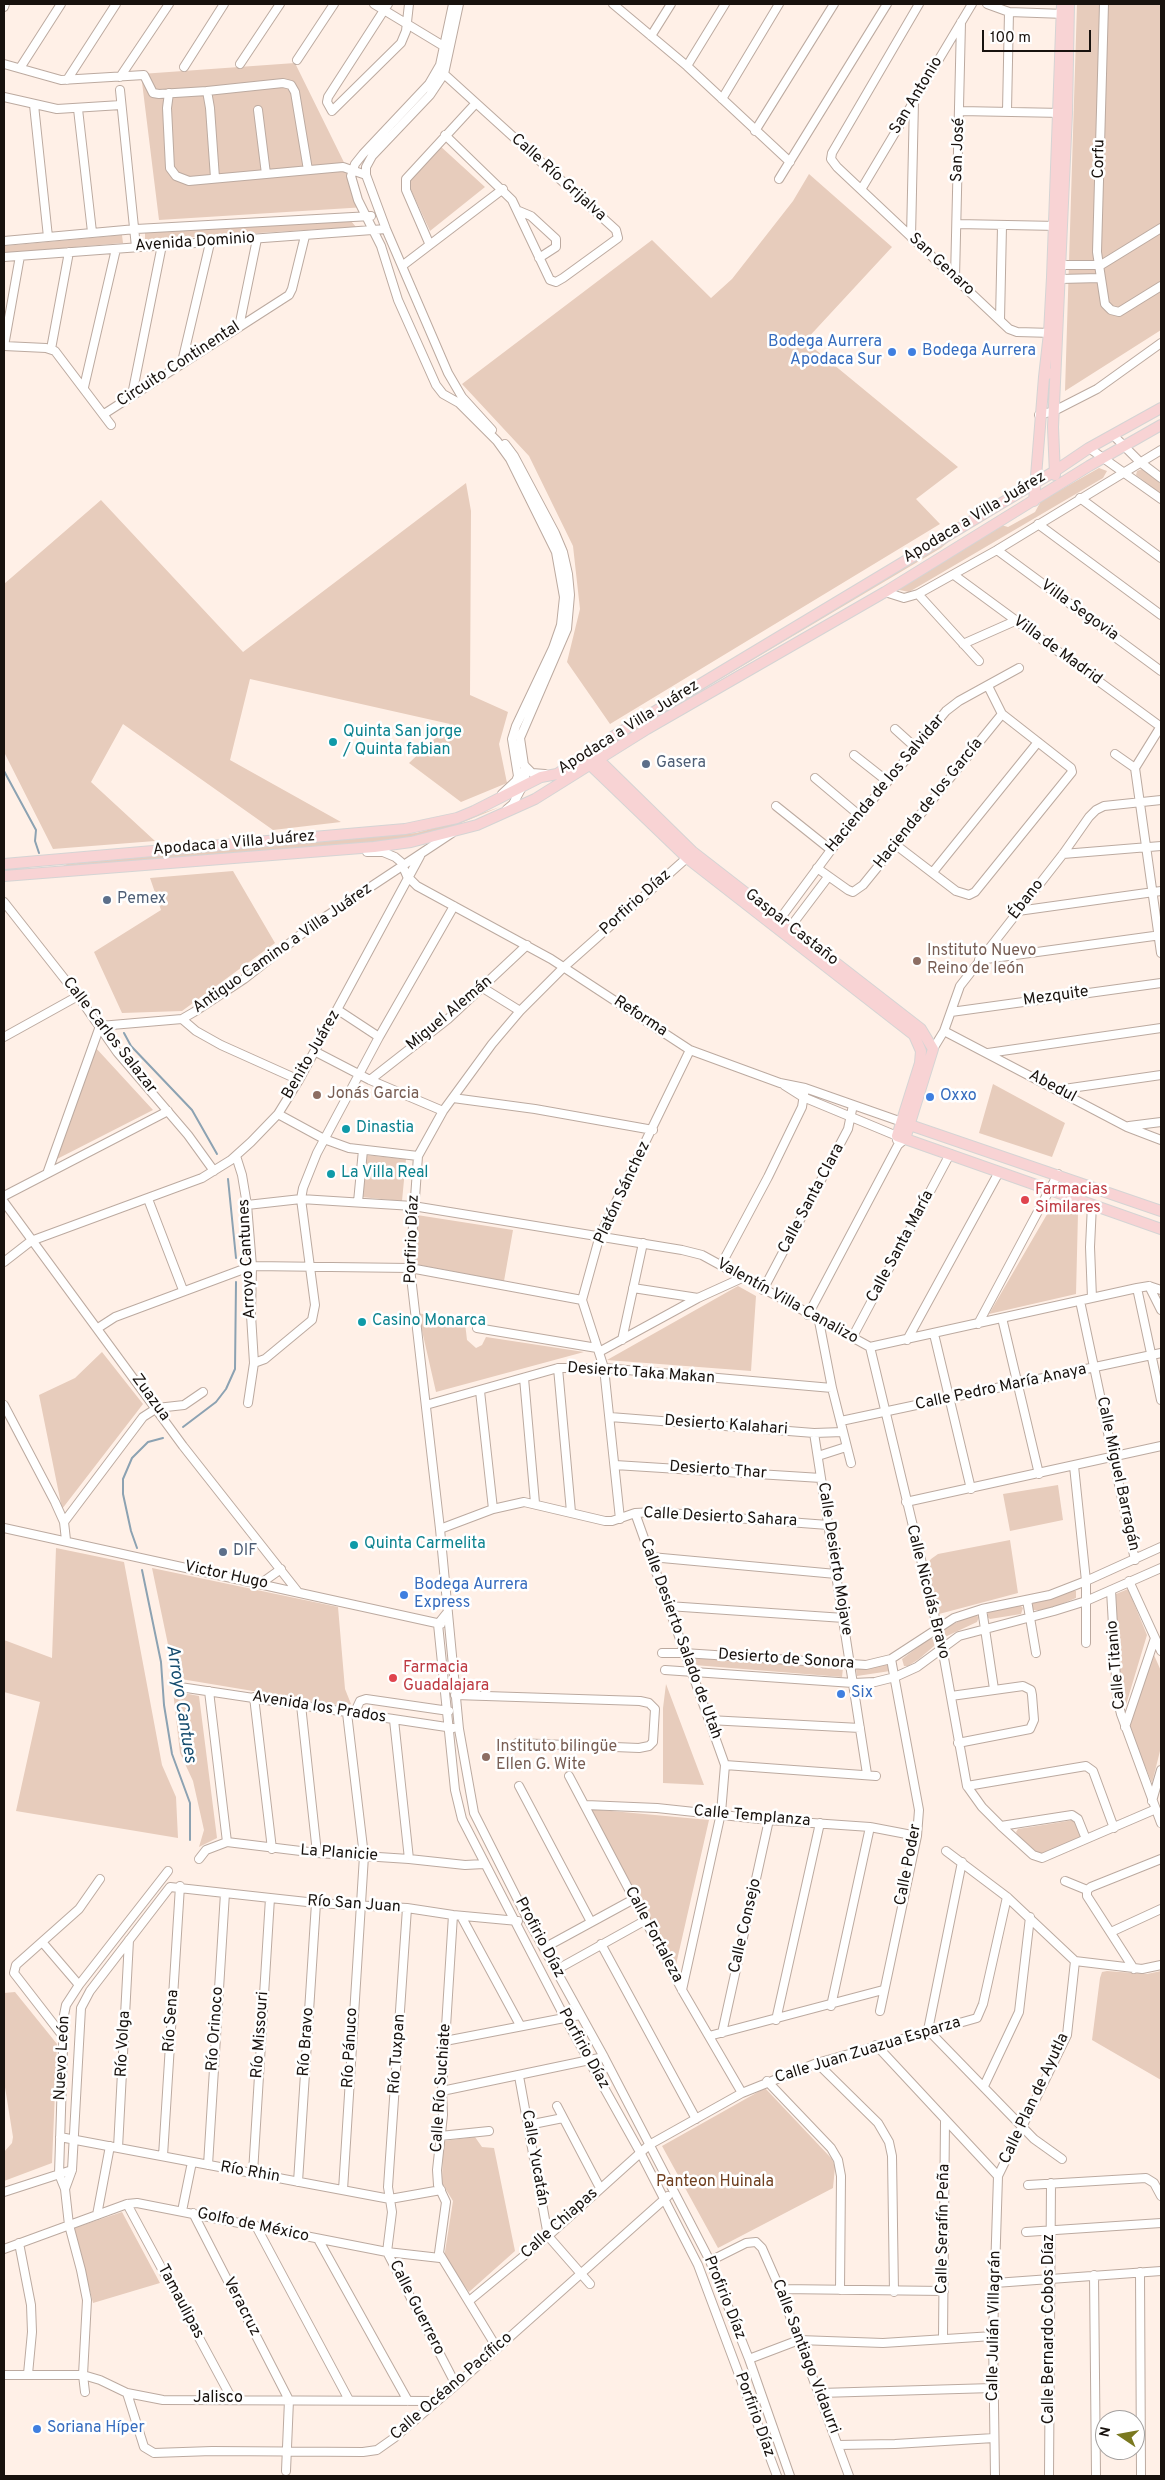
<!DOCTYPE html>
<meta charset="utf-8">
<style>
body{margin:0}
#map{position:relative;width:1165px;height:2480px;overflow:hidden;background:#fff0e7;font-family:Overpass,sans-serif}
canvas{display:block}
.frame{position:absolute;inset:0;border:5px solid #18120e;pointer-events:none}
.north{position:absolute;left:1095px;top:2410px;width:50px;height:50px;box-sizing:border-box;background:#fff;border:1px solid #a3a09f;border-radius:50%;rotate:282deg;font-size:14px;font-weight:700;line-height:20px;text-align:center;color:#18120e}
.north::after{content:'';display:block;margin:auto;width:18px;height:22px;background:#7a7920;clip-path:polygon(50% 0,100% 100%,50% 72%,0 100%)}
.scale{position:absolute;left:982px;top:30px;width:109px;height:22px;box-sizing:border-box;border:2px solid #18120e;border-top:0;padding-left:6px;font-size:15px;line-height:18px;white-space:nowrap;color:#18120e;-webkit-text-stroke:4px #fff;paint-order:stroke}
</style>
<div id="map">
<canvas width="1165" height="2480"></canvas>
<div class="frame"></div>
<div class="north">N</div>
<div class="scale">100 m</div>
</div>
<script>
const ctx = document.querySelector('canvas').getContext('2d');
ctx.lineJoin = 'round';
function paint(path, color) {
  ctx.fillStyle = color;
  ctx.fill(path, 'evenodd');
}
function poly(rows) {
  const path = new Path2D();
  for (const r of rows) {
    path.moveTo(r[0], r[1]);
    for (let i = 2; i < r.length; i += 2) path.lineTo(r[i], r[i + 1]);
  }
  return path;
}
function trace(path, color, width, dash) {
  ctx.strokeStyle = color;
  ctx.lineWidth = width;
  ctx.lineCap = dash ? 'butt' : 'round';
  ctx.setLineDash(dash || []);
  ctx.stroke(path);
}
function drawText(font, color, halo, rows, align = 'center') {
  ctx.font = font + ' Overpass,sans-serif';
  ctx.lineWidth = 5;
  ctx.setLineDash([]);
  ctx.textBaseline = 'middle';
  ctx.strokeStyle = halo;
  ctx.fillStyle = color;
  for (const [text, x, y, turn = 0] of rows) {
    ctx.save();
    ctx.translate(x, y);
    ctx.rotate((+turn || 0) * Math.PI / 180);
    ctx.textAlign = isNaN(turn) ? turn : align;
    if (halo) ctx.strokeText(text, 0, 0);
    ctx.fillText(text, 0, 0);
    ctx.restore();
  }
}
paint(poly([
 [1077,4,1161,4,1161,330,1065,391],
 [295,63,366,207,159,220,141,74],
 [439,145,485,187,430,231,406,179],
 [809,174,892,247,805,341,958,467,916,499,940,524,610,724,567,662,580,609,573,546,529,456,462,384,652,240,711,298,732,279,793,201],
 [351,221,356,227,145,240,145,232],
 [122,235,123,243,4,253,4,246],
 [1099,468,1107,471,1103,478,909,592,895,589,1001,525,1008,527,1035,512,1041,501],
 [1142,469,1161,484,1161,494,1136,475,1137,471],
 [466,483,471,511,470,695,508,712,499,744,507,783,461,802,409,763,450,724,250,679,230,760,341,822,273,830,123,724,91,782,155,841,53,849,4,752,4,584,101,500,243,652],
 [954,537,941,548,655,718,666,709],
 [500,807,437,833,386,841,63,866,67,864,416,833,450,824],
 [233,871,275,943,182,1011,122,1013,94,952,161,910,150,878],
 [95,1047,153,1110,57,1159],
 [993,1084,1065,1123,1052,1157,979,1133],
 [365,1155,406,1159,402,1201,361,1197],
 [1053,1204,1078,1213,1076,1294,989,1314],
 [417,1215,513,1230,504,1281,414,1264],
 [738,1286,756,1296,751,1371,607,1360],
 [418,1313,465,1323,467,1340,476,1348,482,1345,486,1337,584,1352,436,1392],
 [102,1352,143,1404,62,1509,39,1395,75,1378],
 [1058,1485,1063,1520,1010,1531,1003,1494],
 [1010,1540,1018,1593,939,1614,927,1564,931,1559,938,1554],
 [56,1548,124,1562,162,1765,176,1797,178,1838,16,1811,40,1702,4,1692,4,1640,52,1658],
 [152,1568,338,1607,345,1689,351,1704,343,1706,175,1678],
 [1128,1589,1147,1635,1125,1708,1119,1690,1116,1594],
 [1071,1590,1076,1591,1076,1598,1047,1610,1032,1610,1031,1605,1033,1603,1052,1599],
 [1020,1605,1023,1608,1021,1614,990,1619,987,1617,988,1612],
 [973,1614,979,1617,977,1622,947,1636,943,1635,944,1629],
 [930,1638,935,1640,934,1646,919,1659,908,1666,904,1666,902,1659],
 [1154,1655,1161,1671,1161,1747,1152,1783,1129,1727],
 [694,1656,843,1668,842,1677,694,1665],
 [888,1663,890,1671,857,1676,856,1669],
 [666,1684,704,1785,663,1783,663,1708],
 [173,1691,199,1696,217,1838,199,1847,204,1830,193,1781,180,1753],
 [590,1809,709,1820,675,1969],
 [1074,1820,1076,1822,1081,1838,1043,1854,1038,1853,1018,1836,1016,1832,1018,1829],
 [1107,1971,1147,1974,1161,1971,1161,2080,1092,2040,1100,1978,1102,1972],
 [15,1992,57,2044,52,2163,4,2181,4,2152,12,2143,13,2137,4,2081,4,1993],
 [765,2088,832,2159,835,2167,833,2188,718,2248,662,2146],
 [475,2137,482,2147,494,2148,515,2251,469,2292,444,2258,453,2201,442,2183,443,2141],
 [122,2212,160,2283,93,2303,74,2228]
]), '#e7ccbc');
trace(poly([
 [4,771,36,830,35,841,39,853],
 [124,1033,131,1046,192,1110,217,1154],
 [228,1179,236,1258],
 [183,1427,216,1402,226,1389,235,1369,236,1282],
 [137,1548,131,1531,123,1494,123,1479,132,1458,148,1442,163,1438],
 [142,1570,161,1662,164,1705,172,1754,190,1803,190,1840]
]), '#8ca2b2', 2);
const minor = poly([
 [374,4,445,47],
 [388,4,328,97,327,102,332,111,401,43,406,31,409,4],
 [453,4,440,65,429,84,363,154,355,164,351,176,358,200,381,246,398,300,436,385,443,394,459,403,497,441,510,459,556,552,564,597,561,625,553,648,516,726,512,739,518,776,516,781,502,794],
 [459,4,444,74,430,95,372,156,366,167,366,175,386,229,448,373,462,397,492,430],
 [613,4,687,66,790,162],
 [919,4,832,153,831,159,837,167,1009,329,1017,332,1053,333],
 [987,4,1009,12,1065,14],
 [1104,4,1097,252,1105,304,1111,310,1119,312,1161,286],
 [4,7,5,4],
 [651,36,671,4],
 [297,60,334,4],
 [4,64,61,80,144,75,153,93,159,94,207,91,283,83,291,85,295,92,308,170],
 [240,64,280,4],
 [687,66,725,4],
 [184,67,224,4],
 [20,68,61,4],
 [444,74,616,230,618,238,563,278,556,282,550,280,512,200,445,135],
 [120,77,169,4],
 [67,80,116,4],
 [120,90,136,247],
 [207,91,210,108,215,178],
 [169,93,167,108,170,168,176,176,189,181,343,167,366,175],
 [4,97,57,109,121,105],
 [722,99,779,4],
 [34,105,48,237],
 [78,109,92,232],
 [258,110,266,174],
 [960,111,1063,113],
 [1007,111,1009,12],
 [755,131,834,4],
 [779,179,887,4],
 [862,188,972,4],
 [519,211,531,216,556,239,556,247,539,258],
 [957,224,1058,226],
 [911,237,914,101],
 [4,241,136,229,371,216],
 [429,243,406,190,406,179,476,103],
 [20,256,4,346,46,348,55,351,111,425],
 [4,257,386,229],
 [1060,265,1101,265,1161,228],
 [402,266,503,189],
 [955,278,961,22],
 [1060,279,1100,278],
 [1000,320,1002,226],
 [239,327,257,239],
 [51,349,69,252],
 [182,362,210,243],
 [84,387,116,249],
 [132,395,162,245],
 [104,414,289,295,292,289,305,236],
 [1039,415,1054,411,1097,389,1161,343],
 [1113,435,1140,462,1161,478],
 [505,444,514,456,555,533,563,552,568,574,570,595,567,629,520,738,524,765,532,773,545,774],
 [1089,448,1161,499],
 [1080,498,1161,558],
 [1038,524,1161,615],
 [997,550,1161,671],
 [954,575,1161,727],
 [885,592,904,598,918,594,979,661],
 [918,594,997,550,1161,450],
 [963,644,1015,621],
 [895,729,916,748],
 [1115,754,1135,768],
 [854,755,887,781],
 [1135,768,1161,953],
 [1135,768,1161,726],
 [815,778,859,815],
 [776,806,831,850],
 [507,809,513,804,521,789,525,777,525,766],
 [896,845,956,891,969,895,975,892,1072,772,1071,768,1002,714,988,686],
 [367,852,383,852,395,857,401,862,407,876,417,886,551,959,690,1050,780,1083,805,1088,902,1122],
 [1063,854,1161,846],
 [689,856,564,967,520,1011,492,1044,443,1111,418,1156,410,1268,440,1529,459,1729,474,1813,527,1918,604,2057,710,2261,749,2359,790,2476],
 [817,868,848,890,853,892,863,885,1002,714],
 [933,872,1038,742],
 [4,902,78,996,117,1052,188,1135,214,1171],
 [1018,911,1161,891],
 [777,923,831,850,946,711,959,701,1019,668],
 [788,930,828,877],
 [979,960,1161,935],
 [483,988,520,1011],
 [338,1010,379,1037],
 [951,1012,1161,983],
 [182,1019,196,1031,221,1045,299,1080],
 [100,1026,182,1019,194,1012,244,979,313,925,452,833],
 [944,1031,1127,1127,1161,1140],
 [4,1037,78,996],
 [933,1049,944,1031,960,986,1063,854,1089,817,1096,810,1104,806,1161,800],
 [316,1052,370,1080,443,1111],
 [988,1053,1161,1028],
 [370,1080,448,1019,527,945],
 [784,1085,803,1097,897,1136,897,1140],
 [1057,1090,1161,1075],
 [453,1098,535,1109,653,1130],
 [278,1114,324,1139,349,1148,418,1156],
 [1129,1126,1161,1122],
 [236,1156,242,1175,247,1205,252,1266,251,1315,254,1363,248,1403],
 [48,1171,100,1026],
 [4,1196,168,1111],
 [148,1199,183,1290],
 [4,1202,183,1446,298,1592],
 [358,1202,363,1150],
 [1092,1204,1090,1247,1092,1298],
 [247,1205,301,1199,413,1206,682,1250,702,1255,870,1347,1137,1288,1149,1286,1161,1290],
 [4,1262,31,1241,202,1178,231,1160,251,1142,278,1114,299,1080,420,856],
 [721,1265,768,1177,802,1107,805,1088],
 [1149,1286,1161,1310],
 [633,1288,698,1298],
 [1137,1288,1161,1400],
 [763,1290,848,1129,853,1105],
 [1080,1301,1135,1560],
 [808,1315,898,1145,905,1139],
 [1002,1318,1039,1474],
 [819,1321,832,1388,851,1463],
 [978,1324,1058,1174],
 [98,1328,115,1317,252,1266,410,1268,582,1300],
 [477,1328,597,1348],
 [934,1334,971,1489],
 [852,1338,950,1154],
 [622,1340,643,1243],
 [907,1340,999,1172],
 [870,1347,942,1647,967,1786,982,1807,1001,1826,1033,1855,1042,1858,1156,1809],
 [599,1352,698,1298,742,1278],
 [254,1363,265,1359,312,1320,315,1305,301,1199,303,1188,317,1153,379,1037,454,906],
 [558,1368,571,1512],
 [524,1378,535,1503],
 [480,1391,493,1509],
 [4,1405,55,1502,64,1522,66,1540],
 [426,1405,558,1368,604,1368,832,1388],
 [610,1417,814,1433,843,1432],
 [841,1421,1161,1353],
 [814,1433,867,1774],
 [818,1456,846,1447],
 [615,1465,821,1478],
 [1074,1466,1086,1581,1086,1643],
 [906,1502,1161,1446],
 [635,1513,725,1765,721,1813,682,1990],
 [620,1519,604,1368,582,1300,600,1235,690,1050],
 [64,1522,143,1417,157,1408,184,1405,203,1392],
 [4,1528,441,1624],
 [440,1529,493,1509,524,1502,605,1521,612,1521,635,1513,655,1512,828,1525],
 [651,1557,836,1574],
 [1129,1581,1161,1651],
 [260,1584,281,1569],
 [1111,1590,1117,1697,1121,1714,1161,1823],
 [1027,1600,1036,1653],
 [668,1606,844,1618],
 [982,1609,994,1689],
 [446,1614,438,1624,455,1790,462,1819,565,2018,640,2152,698,2265,777,2476],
 [662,1653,684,1653,866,1665,891,1659,954,1618,982,1609,1050,1595,1086,1581,1161,1547],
 [665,1670,853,1683,875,1682,895,1677,917,1667,959,1636,1054,1611,1086,1601,1161,1568],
 [180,1687,453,1728],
 [209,1691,227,1842],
 [455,1695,640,1701,649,1703,655,1709,653,1742,649,1746,639,1748,517,1743],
 [951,1696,1023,1686,1031,1690,1032,1695,1034,1720,1030,1729,958,1743],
 [254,1697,272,1849],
 [301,1705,317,1853],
 [354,1714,360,1701,366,1699,449,1711],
 [394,1720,409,1859],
 [709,1720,860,1728],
 [1125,1727,1155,1638],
 [725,1765,876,1776],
 [569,1776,682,1990,742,2093],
 [519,1786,591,1922],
 [967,1786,1086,1766,1093,1771,1114,1828],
 [1152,1801,1161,1770],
 [586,1805,657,1808,769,1820,870,1827,917,1836],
 [1001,1826,1072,1815,1078,1819,1086,1839],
 [946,1851,1007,1897,1075,1961],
 [199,1859,206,1850,227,1842,317,1853,409,1859,465,1865,484,1864],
 [962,1862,928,2030,1034,2139,1062,2159],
 [1065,1881,1087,1890],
 [1087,1890,1087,1896,1134,1969],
 [1087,1890,1091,1887,1161,1859],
 [407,1908,388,2187,392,2212,387,2252,456,2385],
 [453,1915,442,2091,443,2115,437,2170,438,2185,446,2202,439,2253,497,2348],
 [461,1916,520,2025],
 [1111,1932,1161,1909],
 [43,1943,79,1985],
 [601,1944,696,2119],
 [544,1948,634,1899],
 [1075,1961,1142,1969,1161,1965],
 [556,1970,646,1920],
 [831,2006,870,1827],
 [880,2011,917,1836,919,1810,891,1659],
 [776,2020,820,1823],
 [722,2033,769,1820],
 [62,2035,14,1973,16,1965,79,1909,100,1879],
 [709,2036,883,1990],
 [445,2041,580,2015],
 [876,2045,998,2176],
 [817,2063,878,2123,889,2142,892,2156,894,2292],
 [519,2076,548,2236,590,2284],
 [767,2081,831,2148,838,2160,841,2176,840,2290],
 [984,2086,1019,2012,1030,1917],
 [442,2091,604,2057],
 [557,2106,600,2188],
 [528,2125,563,2118],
 [440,2136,489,2131],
 [60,2137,390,2199,441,2190],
 [118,2148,129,1940],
 [163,2156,180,1886],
 [208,2165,225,1893],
 [253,2173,270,1898],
 [298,2182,316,1903],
 [1028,2185,1146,2178,1154,2183,1161,2196],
 [65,2189,72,2170,81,2008,90,1991,170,1887,316,1903,407,1908,453,1915,518,1921],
 [343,2190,364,1856,347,1713],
 [4,2192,72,2170],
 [127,2204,232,2399],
 [182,2211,192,2162],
 [193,2213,289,2400,286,2471],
 [97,2215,110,2146],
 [256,2226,349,2400],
 [1026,2232,1161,2223],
 [318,2239,408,2401],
 [19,2243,31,2305,32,2332,28,2374],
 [4,2249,127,2204,137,2203,387,2252,440,2258],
 [710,2261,746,2243,756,2242,762,2248,780,2289,849,2476],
 [1140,2272,1141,2476],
 [1094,2275,1096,2476],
 [995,2283,1161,2271],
 [780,2289,944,2291],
 [469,2301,548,2236,649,2145,742,2093,817,2063,977,2018,983,2004,1007,1897],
 [943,2338,945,2120],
 [749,2359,799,2340,883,2343,993,2336],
 [4,2375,83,2375,100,2380,127,2393,163,2400,436,2401],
 [85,2392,83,2375,87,2300,81,2270,69,2225,65,2189,59,2174,64,2015,66,2005,79,1985,168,1871],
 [127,2393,144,2447,154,2453,212,2451,363,2452,377,2450,394,2438,456,2385,668,2196],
 [820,2393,993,2388],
 [838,2445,895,2444,994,2438],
 [995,2476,993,2336,998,2176,1067,2035,1075,1961],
 [1049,2476,1051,2183]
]);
const major = poly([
 [1044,377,1049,333,1052,277,1062,4],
 [1055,475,1053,427,1067,113,1069,4],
 [1034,501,1044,377,1048,373],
 [594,755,693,852,921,1029,933,1049,905,1139],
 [585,760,687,858,914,1035,921,1051,920,1063,897,1136,1161,1229],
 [4,864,405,829,457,818,474,811,541,777,557,774,614,736,1055,471,1089,448,1161,408],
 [4,876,374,847,411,842,477,825,535,799,647,729,885,592,1089,466,1161,425],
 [904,1123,1161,1211]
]);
trace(minor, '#bcaaa0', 10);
trace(major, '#d5d4d4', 12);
trace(minor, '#fff', 8);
trace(major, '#f8d3d4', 10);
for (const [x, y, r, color] of [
 [892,352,5,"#3f7fe0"],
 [912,352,5,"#3f7fe0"],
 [333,742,5,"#0f9aa8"],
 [646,764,5,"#5c6f8a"],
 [107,900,5,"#5c6f8a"],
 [917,961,5,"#8d6e63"],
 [317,1095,5,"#8d6e63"],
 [930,1097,5,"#3f7fe0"],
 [346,1129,5,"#0f9aa8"],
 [331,1174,5,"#0f9aa8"],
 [1025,1200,5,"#e0444e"],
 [362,1322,5,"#0f9aa8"],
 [354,1545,5,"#0f9aa8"],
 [223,1552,5,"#5c6f8a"],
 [404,1595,5,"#3f7fe0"],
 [393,1678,5,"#e0444e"],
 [841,1694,5,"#3f7fe0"],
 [486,1757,5,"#8d6e63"],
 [37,2429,5,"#3f7fe0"]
]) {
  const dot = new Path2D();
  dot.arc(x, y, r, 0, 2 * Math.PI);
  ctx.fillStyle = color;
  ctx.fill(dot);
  trace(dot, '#fff', 2);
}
drawText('16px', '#18120e', '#fff', [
 ["San Antonio",917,96,-59],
 ["San José",959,150,-88],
 ["Corfu",1100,159,-89],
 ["Calle Río Grijalva",558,178,42],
 ["Avenida Dominio",195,243,-4],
 ["San Genaro",941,265,43],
 ["Circuito Continental",179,365,-33],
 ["Apodaca a Villa Juárez",975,518,-31],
 ["Villa Segovia",1079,611,36],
 ["Villa de Madrid",1057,651,36],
 ["Apodaca a Villa Juárez",629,728,-32],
 ["Hacienda de los Salvidar",886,784,-50],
 ["Hacienda de los García",929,804,-51],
 ["Apodaca a Villa Juárez",234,844,-5],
 ["Ébano",1027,900,-52],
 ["Porfirio Díaz",636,903,-42],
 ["Gaspar Castaño",791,928,38],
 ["Antiguo Camino a Villa Juárez",283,949,-35],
 ["Mezquite",1056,997,-8],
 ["Miguel Alemán",450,1014,-40],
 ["Reforma",640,1017,33],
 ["Calle Carlos Salazar",109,1036,52],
 ["Benito Juárez",312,1055,-60],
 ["Abedul",1052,1087,28],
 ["Platón Sánchez",623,1193,-65],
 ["Calle Santa Clara",812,1199,-62],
 ["Porfirio Díaz",413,1239,-88],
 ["Calle Santa María",901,1247,-62],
 ["Arroyo Cantunes",248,1259,-93],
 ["Valentín Villa Canalizo",787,1302,29],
 ["Desierto Taka Makan",641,1374,4],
 ["Calle Pedro María Anaya",1001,1388,-12],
 ["Zuazua",150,1398,54],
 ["Desierto Kalahari",726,1426,4],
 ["Desierto Thar",718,1471,4],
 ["Calle Miguel Barragán",1117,1474,78],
 ["Calle Desierto Sahara",720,1518,3],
 ["Calle Desierto Mojave",834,1559,81],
 ["Victor Hugo",226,1576,12],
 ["Calle Nicolás Bravo",927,1592,76],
 ["Calle Desierto Salado de Utah",680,1639,70],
 ["Desierto de Sonora",786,1660,4],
 ["Calle Titanio",1117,1665,-95],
 ["Avenida los Prados",319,1708,9],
 ["Calle Templanza",752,1817,5],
 ["La Planicie",339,1854,4],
 ["Calle Poder",909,1865,-79],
 ["Río San Juan",354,1905,4],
 ["Calle Consejo",746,1926,-77],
 ["Calle Fortaleza",653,1935,62],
 ["Profirio Díaz",539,1938,62],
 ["Río Sena",172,2021,-86],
 ["Río Orinoco",216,2029,-86],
 ["Río Missouri",261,2035,-86],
 ["Río Bravo",307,2042,-86],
 ["Río Volga",124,2044,-87],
 ["Río Pánuco",351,2048,-87],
 ["Porfirio Díaz",583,2049,61],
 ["Calle Juan Zuazua Esparza",868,2051,-17],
 ["Río Tuxpan",398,2054,-86],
 ["Nuevo León",63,2058,-87],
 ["Calle Río Suchiate",442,2088,-86],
 ["Calle Plan de Ayutla",1035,2099,-65],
 ["Calle Yucatán",534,2158,80],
 ["Río Rhin",250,2173,10],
 ["Calle Chiapas",560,2224,-42],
 ["Golfo de México",253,2226,12],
 ["Calle Serafín Peña",944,2229,-89],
 ["Profirio Díaz",724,2298,68],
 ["Tamaulipas",180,2302,62],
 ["Veracruz",241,2307,63],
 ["Calle Guerrero",416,2308,63],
 ["Calle Julián Villagrán",995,2326,-89],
 ["Calle Bernardo Cobos Díaz",1050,2329,-90],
 ["Calle Santiago Vidaurri",805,2357,69],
 ["Calle Océano Pacífico",452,2387,-41],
 ["Jalisco",218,2399],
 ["Porfirio Díaz",754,2415,70]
]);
drawText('16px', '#366cbe', '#fff', [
 ["Bodega Aurrera",882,343,"right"],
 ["Apodaca Sur",882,361,"right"],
 ["Bodega Aurrera",922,352],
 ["Oxxo",940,1097],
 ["Bodega Aurrera",414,1586],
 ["Express",414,1604],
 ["Six",851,1694],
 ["Soriana Híper",47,2429]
], 'left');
drawText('16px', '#0d838f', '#fff', [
 ["Quinta San jorge",343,733],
 ["/ Quinta fabian",343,751],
 ["Dinastia",356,1129],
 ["La Villa Real",341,1174],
 ["Casino Monarca",372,1322],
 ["Quinta Carmelita",364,1545]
], 'left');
drawText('16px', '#4e5e75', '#fff', [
 ["Gasera",656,764],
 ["Pemex",117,900],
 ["DIF",233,1552]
], 'left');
drawText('16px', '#785e54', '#fff', [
 ["Instituto Nuevo",927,952],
 ["Reino de león",927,970],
 ["Jonás Garcia",327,1095],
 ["Instituto bilingüe",496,1748],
 ["Ellen G. Wite",496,1766]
], 'left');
drawText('16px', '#be3a42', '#fff', [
 ["Farmacias",1035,1191],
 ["Similares",1035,1209],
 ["Farmacia",403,1669],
 ["Guadalajara",403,1687]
], 'left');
drawText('16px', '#704020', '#fff', [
 ["Panteon Huinala",715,2183]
]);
drawText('italic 18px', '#164c6e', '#fff', [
 ["Arroyo Cantues",180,1704,81]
]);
</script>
